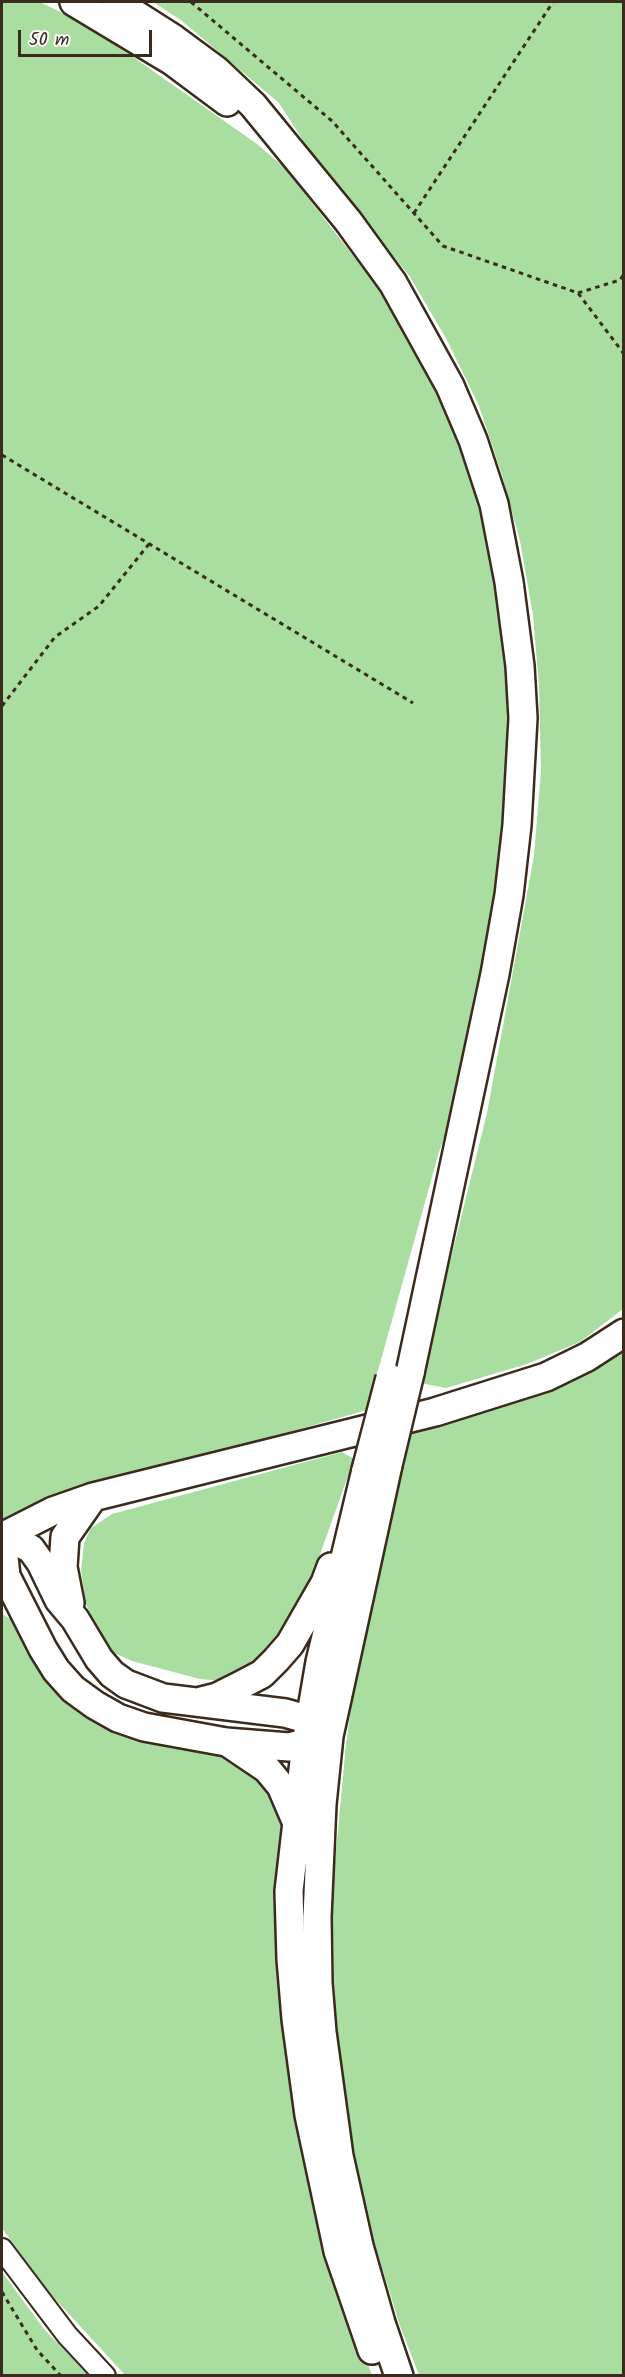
<!DOCTYPE html>
<style>
body{margin:0}
#map{position:relative;width:625px;height:2377px;overflow:hidden;background:#fff;font-family:Kalam,sans-serif}
canvas{display:block}
.frame{position:absolute;inset:0;border:3px solid #3b2a1e;pointer-events:none}
.scale{position:absolute;left:18px;top:30px;width:134px;height:27px;box-sizing:border-box;border:3px solid #3b2a1e;border-top:0;padding-left:8px;font-size:18px;line-height:21px;white-space:nowrap;color:#3b2a1e;-webkit-text-stroke:4px #fff;paint-order:stroke}
</style>
<div id="map">
<canvas width="625" height="2377"></canvas>
<div class="frame"></div>
<div class="scale">50 m</div>
</div>
<script>
const ctx = document.querySelector('canvas').getContext('2d');
ctx.lineJoin = 'round';
function paint(path, color) {
  ctx.fillStyle = color;
  ctx.fill(path, 'evenodd');
}
function poly(rows) {
  const path = new Path2D();
  for (const r of rows) {
    path.moveTo(r[0], r[1]);
    for (let i = 2; i < r.length; i += 2) path.lineTo(r[i], r[i + 1]);
  }
  return path;
}
function trace(path, color, width, dash) {
  ctx.strokeStyle = color;
  ctx.lineWidth = width;
  ctx.lineCap = dash ? 'butt' : 'round';
  ctx.setLineDash(dash || []);
  ctx.stroke(path);
}
paint(poly([
 [2,2,40,2,89,26,257,144,285,168,385,297,441,399,460,447,479,508,495,578,507,655,507,709,504,841,496,905,458,1099,439,1152,367,1410,123,1479,2,1529],
 [153,2,623,2,623,1309,580,1342,527,1364,446,1388,420,1383,487,1113,534,856,541,770,539,686,533,615,520,541,502,475,479,406,447,340,410,277,311,153,279,103,182,21],
 [623,1350,623,2375,419,2375,399,2323,369,2225,353,2145,335,2016,332,1894,346,1744,358,1658,406,1435,568,1383,611,1360],
 [342,1452,354,1459,312,1577,288,1631,266,1659,223,1681,200,1679,132,1661,112,1652,100,1638,86,1604,81,1571,84,1543,91,1528,112,1514],
 [2,1614,11,1619,26,1632,36,1654,179,1746,214,1754,239,1766,262,1782,276,1801,283,1824,354,2329,372,2375,125,2375,44,2287,2,2228],
 [2,2272,44,2329,88,2375,2,2375]
]), '#a9dea0');
const minor = poly([
 [2,2249,67,2335,105,2376]
]);
const secondary = poly([
 [74,2,172,61,227,102],
 [116,2,174,39,216,70,253,105,348,221,393,283,450,386,473,440,494,504,509,582,520,666,523,718,517,825,509,895,495,974,410,1373],
 [388,1465,329,1736,322,1804,317,1917,318,1983,322,2032,339,2156,359,2246,381,2323,399,2376],
 [366,1470,320,1662,306,1744,289,1891,291,1959,296,2019,309,2115,338,2251,372,2350],
 [2,1537,53,1511,93,1497,435,1412,546,1377,587,1357,624,1333],
 [2,1537,16,1541,31,1549,41,1563,59,1600,75,1619,99,1659,112,1674,126,1684,163,1698,285,1713,310,1720,324,1729],
 [2,1539,6,1576,43,1649,56,1670,73,1689,95,1705,118,1718,144,1727,226,1742,289,1747,323,1739],
 [70,1603,63,1567,65,1537,93,1497],
 [201,1701,217,1697,241,1685,262,1674,276,1660,290,1644,325,1583,331,1567],
 [230,1744,267,1769,281,1786,296,1821]
]);
trace(minor, '#3b2a1e', 24);
trace(secondary, '#3b2a1e', 32);
trace(poly([
 [191,2,332,121,443,246,578,293,624,354],
 [414,213,553,2],
 [578,293,620,280,624,274],
 [2,455,413,703],
 [2,706,55,637,99,606,149,544],
 [2,2292,37,2350,61,2376]
]), '#3b2a1e', 3, [4.5, 4.5]);
trace(minor, '#fff', 20);
trace(secondary, '#fff', 27);
const secondaryBridge = poly([
 [388,1465,410,1373],
 [366,1470,390,1378]
]);
trace(secondaryBridge, '#3b2a1e', 32, []);
trace(secondaryBridge, '#fff', 27);
</script>
